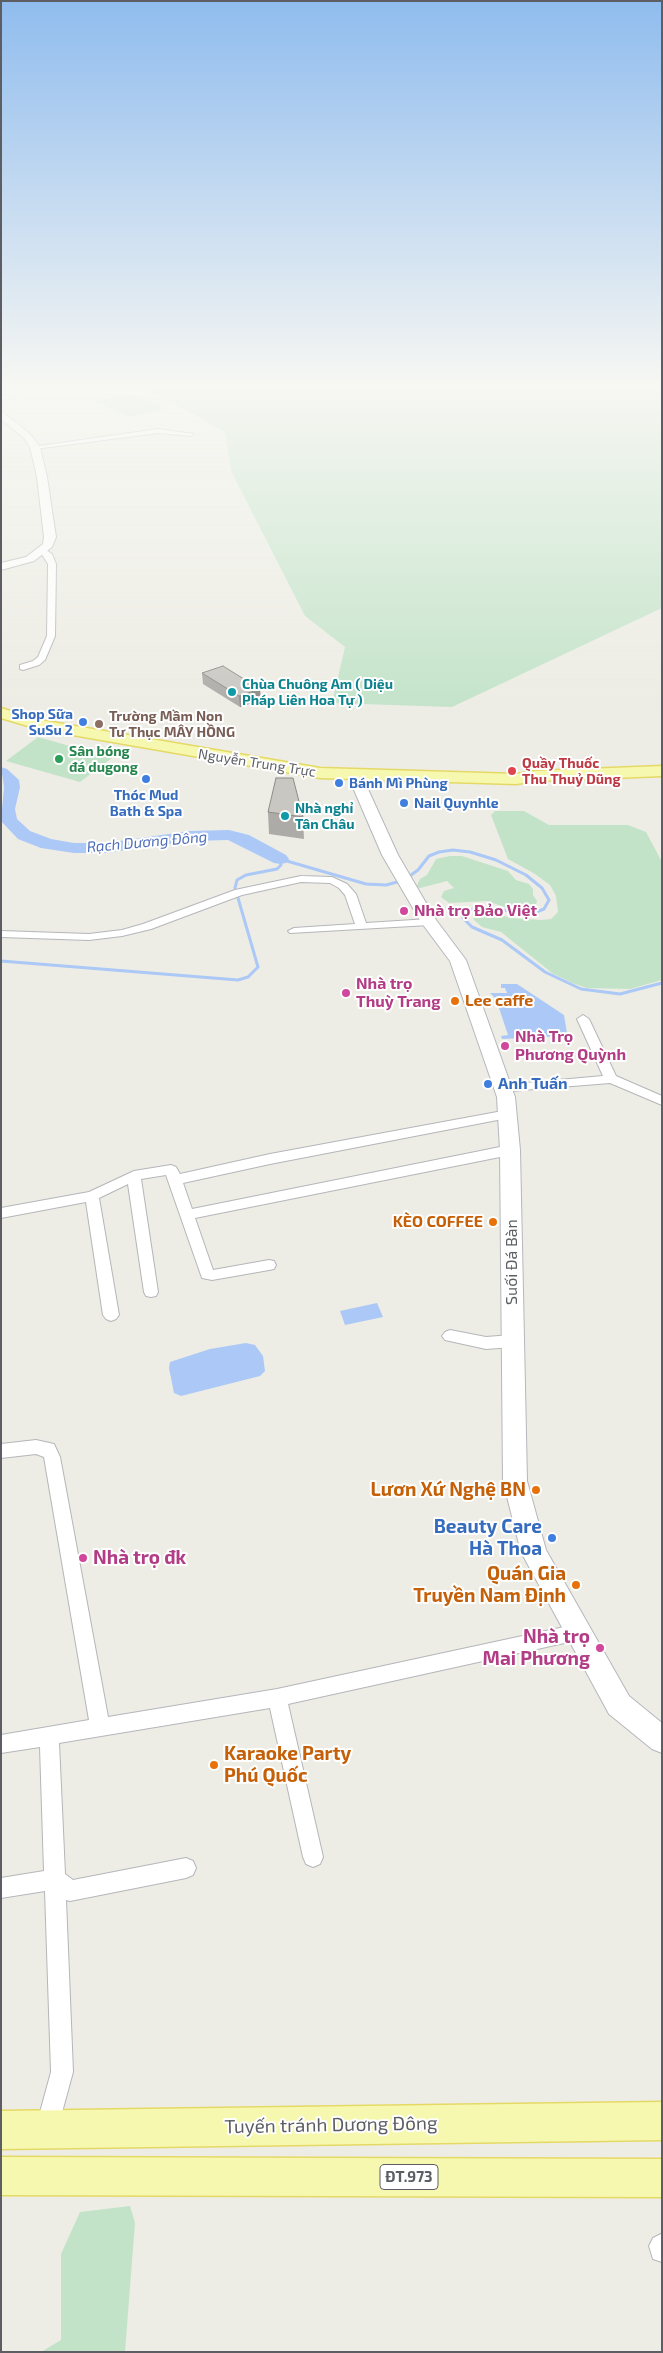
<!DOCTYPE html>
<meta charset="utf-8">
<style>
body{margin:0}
#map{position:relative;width:663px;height:2353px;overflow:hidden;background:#edede5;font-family:"Exo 2",sans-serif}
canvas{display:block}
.frame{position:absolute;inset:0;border:2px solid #5c5e64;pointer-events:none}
</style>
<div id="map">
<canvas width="663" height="2353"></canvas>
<div class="frame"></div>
</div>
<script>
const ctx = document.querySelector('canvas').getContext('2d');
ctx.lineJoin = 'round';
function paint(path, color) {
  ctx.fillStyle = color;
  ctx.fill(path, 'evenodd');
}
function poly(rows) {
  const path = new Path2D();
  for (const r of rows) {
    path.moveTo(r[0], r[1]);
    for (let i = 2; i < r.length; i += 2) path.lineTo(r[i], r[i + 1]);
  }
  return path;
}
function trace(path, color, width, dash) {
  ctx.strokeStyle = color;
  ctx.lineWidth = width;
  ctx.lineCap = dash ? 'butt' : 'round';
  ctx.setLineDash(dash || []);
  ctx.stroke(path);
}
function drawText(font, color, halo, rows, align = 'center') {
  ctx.font = font + ' "Exo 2",sans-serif';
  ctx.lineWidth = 4;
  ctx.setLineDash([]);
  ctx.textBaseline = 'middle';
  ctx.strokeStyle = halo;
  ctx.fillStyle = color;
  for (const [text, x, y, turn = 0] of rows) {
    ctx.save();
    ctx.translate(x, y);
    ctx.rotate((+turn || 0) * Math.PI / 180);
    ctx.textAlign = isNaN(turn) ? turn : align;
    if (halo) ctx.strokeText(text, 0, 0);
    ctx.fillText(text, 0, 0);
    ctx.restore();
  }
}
paint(poly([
 [138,384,662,384,662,608,452,707,332,703,345,647,305,616,231,471,225,432],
 [132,394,165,409,129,417,96,401],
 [38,737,112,758,80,782,6,761],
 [495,811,524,811,549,825,628,825,646,832,662,862,662,980,630,989,587,988,572,983,552,973,501,932,482,927,473,919,477,914,487,912,497,913,510,918,541,920,551,919,558,912,556,896,550,885,535,874,508,859,491,815],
 [450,856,462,856,508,871,516,880,529,884,533,889,533,895,537,901,535,908,532,910,519,912,487,901,449,903,441,897,444,891,454,888,447,881,420,888,416,887,420,879,427,875,436,859],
 [130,2206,135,2223,125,2352,41,2352,61,2340,61,2254,80,2212]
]), '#c3e3c9');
paint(poly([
 [501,984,517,984,564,1015,567,1033,563,1036,502,1039,501,1036,508,1035,496,999,490,993,507,993,505,988,501,988],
 [377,1303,383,1317,345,1325,340,1311],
 [246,1343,255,1345,263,1356,265,1371,260,1376,181,1396,174,1393,169,1368,170,1362,210,1349]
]), '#abc8f7');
trace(poly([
 [407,878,418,870,429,856,439,852,453,850,470,852,496,860,526,875,542,888,549,900,544,909,534,913,492,909,468,910,463,918,472,927,502,940,545,972,581,989,620,994,662,983],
 [235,888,237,880,246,875,277,869,281,865,280,859,366,884,386,885,401,881],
 [1,961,238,980,248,977,258,967,238,898]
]), '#abc8f7', 3);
paint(poly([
 [1,767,7,769,19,780,20,787,15,809,17,819,30,831,51,839,74,843,105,843,190,831,229,830,249,835,286,855,289,859,286,863,280,864,274,863,228,840,190,841,105,853,74,853,41,848,18,839,1,821,4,787,1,767]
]), '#abc8f7');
const street = poly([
 [32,384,39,384,1,401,1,397,32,384],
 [158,429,194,434,191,436,158,433,35,449,32,447,158,429],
 [43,548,52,554,56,564,55,636,45,660,39,665,23,670,20,669,20,665,33,661,38,657,47,636,48,564,39,550,43,548],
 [301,876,332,877,347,884,356,894,366,923,429,919,435,922,429,925,290,933,288,931,294,928,355,924,345,895,339,888,330,883,301,882,242,895,151,929,122,936,89,940,1,937,1,931,89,934,122,930,143,924,235,890,301,876],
 [583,1015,589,1019,616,1076,662,1096,662,1105,610,1083,498,1092,497,1089,503,1085,603,1076,577,1019,583,1015],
 [508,1110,513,1111,515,1114,513,1117,270,1164,183,1183,192,1209,510,1145,517,1150,510,1155,195,1218,213,1270,269,1260,274,1261,276,1265,274,1269,269,1270,212,1280,202,1278,166,1175,141,1179,158,1292,156,1296,151,1297,146,1296,144,1292,128,1184,99,1198,119,1315,116,1319,111,1321,106,1319,103,1315,86,1202,1,1218,1,1208,89,1192,134,1171,171,1165,176,1167,180,1174,270,1154,508,1110],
 [450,1330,486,1337,512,1335,517,1337,520,1341,517,1345,512,1347,486,1349,445,1340,442,1336,445,1332,450,1330],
 [36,1440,54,1444,60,1457,108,1717,277,1689,578,1624,584,1626,587,1632,584,1638,578,1640,288,1704,323,1857,320,1864,313,1867,306,1864,303,1857,270,1708,59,1743,65,1874,73,1880,186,1858,193,1861,196,1868,193,1875,186,1878,70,1901,66,1900,73,2072,58,2127,55,2135,47,2138,39,2135,36,2127,51,2072,45,1891,1,1898,1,1878,44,1871,40,1747,1,1753,1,1735,89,1720,44,1457,36,1454,1,1458,1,1444,36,1440],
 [661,2234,662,2234,662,2262,653,2259,649,2246,653,2238,661,2234]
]);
const secondary = poly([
 [1,411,30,434,40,447,47,477,56,537,52,547,34,561,1,570,1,563,26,557,43,544,44,537,37,477,30,447,24,438,1,419,1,411],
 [355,772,362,776,398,855,436,920,466,960,515,1097,520,1150,527,1481,546,1550,629,1696,662,1723,662,1753,652,1749,609,1714,521,1552,503,1481,500,1150,497,1097,450,961,421,922,382,855,348,776,355,772]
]);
const primary = poly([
 [1,708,40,720,320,768,516,774,536,771,662,766,662,776,536,781,516,784,320,778,38,729,1,718,1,708],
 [662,2102,662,2140,1,2149,1,2111,662,2102],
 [1,2157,662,2159,662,2197,1,2195,1,2157]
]);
trace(street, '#b5b6ba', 2);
trace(secondary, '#b6b7bd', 2);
trace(primary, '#e5d966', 3);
paint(street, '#fff');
paint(secondary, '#fff');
paint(primary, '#f6f8af');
paint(poly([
 [202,673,261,700,240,707,203,684],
 [268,812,303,817,304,839,269,834]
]), '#adaba7');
paint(poly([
 [260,689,261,700,240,707,239,696]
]), '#8d8b88');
const building = poly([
 [223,666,260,689,239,696,202,673,223,666],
 [276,778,293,778,303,817,268,812,276,778]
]);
paint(building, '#c9c7c2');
trace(building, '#8d8b88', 1);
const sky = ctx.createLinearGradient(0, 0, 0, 713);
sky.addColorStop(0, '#8fbcee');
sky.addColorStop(0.54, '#f7f7f3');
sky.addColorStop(1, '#f7f7f300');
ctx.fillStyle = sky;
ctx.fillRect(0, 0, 663, 713);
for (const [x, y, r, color] of [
 [232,692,5,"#0f9aa8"],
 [83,722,5,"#3f7fe0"],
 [99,724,5,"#8d6e63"],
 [59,759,5,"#2e9e5b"],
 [512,771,5,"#e0444e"],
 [146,779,5,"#3f7fe0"],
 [339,783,5,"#3f7fe0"],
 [404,803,5,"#3f7fe0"],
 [285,816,5,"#0f9aa8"],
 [404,911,5,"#d1479c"],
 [346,993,5,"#d1479c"],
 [455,1001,5,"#e8710a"],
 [505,1046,5,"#d1479c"],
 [488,1084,5,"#3f7fe0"],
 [493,1222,5,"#e8710a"],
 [536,1490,5,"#e8710a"],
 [552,1538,5,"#3f7fe0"],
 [83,1558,5,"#d1479c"],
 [576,1585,5,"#e8710a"],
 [600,1648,5,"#d1479c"],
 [214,1765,5,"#e8710a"]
]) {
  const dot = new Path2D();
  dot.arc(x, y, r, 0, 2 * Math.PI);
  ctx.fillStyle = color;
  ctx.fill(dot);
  trace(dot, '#fff', 2);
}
drawText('bold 14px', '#0d838f', '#fff', [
 ["Chùa Chuông Am ( Diệu",242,684],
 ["Pháp Liên Hoa Tự )",242,700],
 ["Nhà nghỉ",295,808],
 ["Tân Châu",295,824]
], 'left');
drawText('bold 14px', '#366cbe', '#fff', [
 ["Shop Sữa",73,714,"right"],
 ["SuSu 2",73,730,"right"],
 ["Bánh Mì Phùng",349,783],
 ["Thóc Mud",146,795,"center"],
 ["Bath & Spa",146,811,"center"],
 ["Nail Quynhle",414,803]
], 'left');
drawText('bold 14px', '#785e54', '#fff', [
 ["Trường Mầm Non",109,716],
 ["Tư Thục MÂY HỒNG",109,732]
], 'left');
drawText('bold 14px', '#27864d', '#fff', [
 ["Sân bóng",69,751],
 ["đá dugong",69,767]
], 'left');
drawText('14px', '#5c5e64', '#fff', [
 ["Nguyễn Trung Trực",257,763,9]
]);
drawText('bold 14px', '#be3a42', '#fff', [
 ["Quầy Thuốc",522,763],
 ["Thu Thuỷ Dũng",522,779]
], 'left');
drawText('italic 15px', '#4f6fb9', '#fff', [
 ["Rạch Dương Đông",147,842,-5]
]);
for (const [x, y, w] of [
 [409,2177,58]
]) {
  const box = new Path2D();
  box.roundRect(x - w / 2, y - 12.5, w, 25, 4);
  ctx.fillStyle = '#fff';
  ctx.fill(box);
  trace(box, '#5c5e64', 1);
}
drawText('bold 15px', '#5c5e64', null, [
 ["ĐT.973",409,2177]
]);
drawText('bold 16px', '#b23c85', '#fff', [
 ["Nhà trọ Đảo Việt",414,911],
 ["Nhà trọ",356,984],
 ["Thuỳ Trang",356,1002],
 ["Nhà Trọ",515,1037],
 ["Phương Quỳnh",515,1055]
], 'left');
drawText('bold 16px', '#c56008', '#fff', [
 ["Lee caffe",465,1001],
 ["KÈO COFFEE",483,1222,"right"]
], 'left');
drawText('bold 16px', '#366cbe', '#fff', [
 ["Anh Tuấn",498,1084]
], 'left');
drawText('16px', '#5c5e64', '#fff', [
 ["Suối Đá Bàn",512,1262,-90]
]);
drawText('bold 19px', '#c56008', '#fff', [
 ["Lươn Xứ Nghệ BN",526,1490],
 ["Quán Gia",566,1574],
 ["Truyền Nam Định",566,1596],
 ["Karaoke Party",224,1754,"left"],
 ["Phú Quốc",224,1776,"left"]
], 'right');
drawText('bold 19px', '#366cbe', '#fff', [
 ["Beauty Care",542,1527],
 ["Hà Thoa",542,1549]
], 'right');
drawText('bold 19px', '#b23c85', '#fff', [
 ["Nhà trọ đk",93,1558],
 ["Nhà trọ",590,1637,"right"],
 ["Mai Phương",590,1659,"right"]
], 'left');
drawText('19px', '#5c5e64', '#fff', [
 ["Tuyến tránh Dương Đông",331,2125,-1]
]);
</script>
